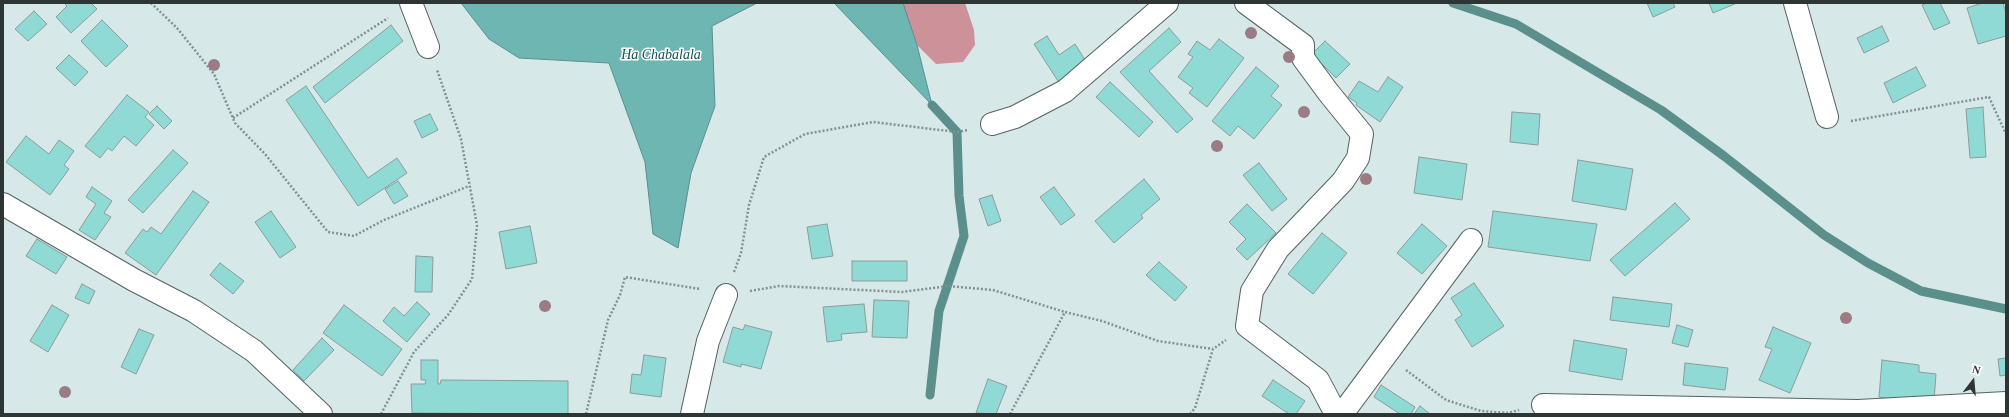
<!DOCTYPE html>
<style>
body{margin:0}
#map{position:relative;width:2009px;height:417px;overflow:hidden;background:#d6e8e7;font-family:Georgia,serif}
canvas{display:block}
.frame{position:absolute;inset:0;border:4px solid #2e3535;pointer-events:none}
.north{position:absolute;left:1953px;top:361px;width:40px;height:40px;-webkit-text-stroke:3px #fff;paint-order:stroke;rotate:16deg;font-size:11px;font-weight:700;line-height:16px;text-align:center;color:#2e3535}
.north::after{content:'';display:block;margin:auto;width:14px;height:18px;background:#2e3535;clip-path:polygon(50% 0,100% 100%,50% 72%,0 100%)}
</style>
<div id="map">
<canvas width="2009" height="417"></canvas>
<div class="frame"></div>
<div class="north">N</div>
</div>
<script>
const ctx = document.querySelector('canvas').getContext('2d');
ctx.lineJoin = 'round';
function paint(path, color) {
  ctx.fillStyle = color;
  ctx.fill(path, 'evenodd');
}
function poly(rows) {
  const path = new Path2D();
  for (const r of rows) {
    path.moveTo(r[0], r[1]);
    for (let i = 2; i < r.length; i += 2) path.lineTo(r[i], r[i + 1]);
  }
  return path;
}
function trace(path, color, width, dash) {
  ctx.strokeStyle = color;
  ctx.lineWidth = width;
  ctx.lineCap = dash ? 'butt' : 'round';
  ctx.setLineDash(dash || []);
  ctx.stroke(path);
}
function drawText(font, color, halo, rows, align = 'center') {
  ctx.font = font + ' Georgia,serif';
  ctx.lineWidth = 3;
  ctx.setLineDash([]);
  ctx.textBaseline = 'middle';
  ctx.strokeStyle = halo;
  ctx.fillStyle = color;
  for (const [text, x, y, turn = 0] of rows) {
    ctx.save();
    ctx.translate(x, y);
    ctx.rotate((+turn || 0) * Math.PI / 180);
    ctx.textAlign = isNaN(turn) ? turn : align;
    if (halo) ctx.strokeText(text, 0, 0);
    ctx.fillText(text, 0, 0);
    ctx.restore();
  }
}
paint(poly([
 [890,3,965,3,974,30,975,45,963,62,936,64,917,45,911,27]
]), '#cd9199');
const water = poly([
 [461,3,757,3,712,26,715,106,691,173,678,248,653,234,645,162,609,63,519,58,489,39,461,3],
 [834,3,903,3,917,45,932,105,834,3]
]);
paint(water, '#6db6b2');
trace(water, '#5a8f8c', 1);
trace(poly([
 [1453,3,1516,24,1661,110,1724,156,1824,235,1868,263,1921,291,2006,309],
 [930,395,939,311,964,236,959,196,957,132,932,105]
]), '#5a8f8c', 9);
const building = poly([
 [64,3,91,3,97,9,71,33,56,17,67,6,64,3],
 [1647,3,1673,3,1675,7,1653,17,1647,3],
 [1709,3,1737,3,1713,13,1709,3],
 [1927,3,1940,3,1950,23,1934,30,1922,5,1927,3],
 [1982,3,2003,3,2006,13,2006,36,1978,44,1967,8,1982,3],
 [34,11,47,24,28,41,15,29,34,11],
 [102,20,128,46,106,67,81,41,102,20],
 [391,25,403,41,325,103,313,87,391,25],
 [1882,26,1889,41,1864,53,1857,38,1882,26],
 [1169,28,1181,42,1149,71,1193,119,1177,133,1120,72,1169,28],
 [1047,36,1059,55,1075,44,1087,63,1058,81,1034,44,1047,36],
 [1219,39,1244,58,1207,107,1189,93,1193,88,1178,77,1193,57,1188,54,1197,41,1210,50,1219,39],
 [1325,41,1350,64,1336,78,1312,54,1325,41],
 [69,55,88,72,75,86,56,68,69,55],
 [1256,67,1279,86,1271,96,1282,105,1254,139,1238,126,1230,136,1212,121,1256,67],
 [1916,67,1926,86,1893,103,1884,83,1916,67],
 [1388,77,1403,87,1380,122,1356,105,1357,103,1348,97,1359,81,1378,92,1388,77],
 [1110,82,1153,122,1139,137,1096,97,1110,82],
 [306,86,368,178,397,158,407,173,358,206,286,100,306,86],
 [127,95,149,112,145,117,154,125,136,146,124,136,112,151,108,148,100,158,85,146,127,95],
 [157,106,172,121,164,129,149,114,157,106],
 [1983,107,1986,157,1970,158,1966,109,1983,107],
 [1512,112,1540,114,1538,145,1510,142,1512,112],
 [430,114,438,130,422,138,414,121,430,114],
 [26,136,49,154,59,140,74,151,64,165,69,169,50,195,6,162,26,136],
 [173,150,188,163,143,213,128,200,173,150],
 [1419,157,1467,164,1462,200,1414,193,1419,157],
 [1578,160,1633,169,1626,210,1572,201,1578,160],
 [1259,163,1287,199,1272,211,1243,175,1259,163],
 [1144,179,1160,199,1141,215,1143,218,1114,243,1095,221,1144,179],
 [398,181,408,196,394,204,385,189,398,181],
 [92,187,112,201,104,213,111,217,95,240,79,230,96,204,86,197,92,187],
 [1054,187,1075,215,1061,225,1040,197,1054,187],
 [193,191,209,202,156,275,125,253,143,229,147,232,151,227,161,234,193,191],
 [992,195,1001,221,988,226,979,199,992,195],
 [1675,203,1690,219,1625,276,1610,260,1675,203],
 [1247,204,1276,233,1247,260,1236,249,1246,239,1229,222,1247,204],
 [271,211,296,247,280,258,255,222,271,211],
 [1493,211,1597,224,1590,261,1488,247,1493,211],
 [827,224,833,256,812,259,807,227,827,224],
 [1422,224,1447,246,1422,274,1397,253,1422,224],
 [530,226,537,263,506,269,499,232,530,226],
 [1322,233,1347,253,1313,294,1288,274,1322,233],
 [37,239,67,257,56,274,26,256,37,239],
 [416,256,433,257,432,292,415,292,416,256],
 [852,261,907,261,907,281,852,281,852,261],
 [1159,262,1187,287,1175,301,1146,275,1159,262],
 [220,263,244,281,233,294,210,275,220,263],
 [1474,283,1504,326,1472,347,1455,320,1462,315,1451,298,1474,283],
 [82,284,95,291,89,304,75,298,82,284],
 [1613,297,1672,304,1669,327,1610,320,1613,297],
 [874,300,909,301,907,338,872,337,874,300],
 [417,302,430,314,407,342,383,321,394,307,404,316,417,302],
 [864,304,867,332,841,334,842,340,827,342,823,307,864,304],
 [52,305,69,315,48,352,30,341,52,305],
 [344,305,402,349,382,376,323,333,344,305],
 [745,325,772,332,761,369,741,364,741,367,723,362,733,327,743,330,745,325],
 [1677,325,1693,330,1688,347,1672,343,1677,325],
 [1773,327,1811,343,1790,393,1759,380,1772,349,1765,347,1773,327],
 [139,329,154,335,136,374,121,367,139,329],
 [322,338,334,350,304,381,293,370,322,338],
 [1574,340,1627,349,1622,380,1569,371,1574,340],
 [644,355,666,358,661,397,630,393,632,374,641,375,644,355],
 [2006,358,2006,375,2000,376,1998,359,2006,358],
 [421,360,438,360,438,384,440,384,441,380,568,381,568,414,412,413,411,384,425,384,426,380,421,380,421,360],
 [1882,360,1919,365,1919,372,1936,374,1934,401,1911,401,1879,397,1882,360],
 [1685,363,1728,368,1725,390,1683,385,1685,363],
 [988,379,1007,386,996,414,976,413,988,379],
 [1273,380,1305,401,1296,414,1289,414,1262,396,1273,380],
 [1381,385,1415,407,1411,414,1400,414,1374,397,1381,385],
 [1420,406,1430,414,1414,414,1420,406]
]);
paint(building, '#90dad5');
trace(building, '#8b9c9a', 1);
const minor = poly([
 [411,3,428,47],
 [1246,3,1303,45,1303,58,1328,92,1362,134,1358,158,1343,181,1278,249,1252,291,1247,326,1318,380,1336,414],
 [1795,3,1827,117],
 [992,124,1015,117,1065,91,1167,3],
 [3,204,134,280,194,311,254,351,321,414],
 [1543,405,1858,411,2006,403],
 [692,414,708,341,726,295],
 [1342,414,1471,240]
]);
trace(minor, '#536362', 24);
trace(poly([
 [151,3,177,28,214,74,235,123,265,154,328,232,354,236,384,220,469,186],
 [233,118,388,18],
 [1851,121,1989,97,2006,134],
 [734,272,741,253,749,205,764,157,805,134,873,122,957,132,968,130],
 [750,291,779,286,902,292,948,286,993,290,1065,312],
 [1406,370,1446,400,1481,411,1508,413,1519,410],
 [381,414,414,352,448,315,472,279,477,225,461,139,437,70],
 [586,414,608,320,620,295,625,277,700,289],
 [1010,414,1065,312,1102,321,1158,341,1213,349],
 [1190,414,1195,408,1213,349,1226,340]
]), '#849190', 2.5, [2, 2]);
trace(minor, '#fff', 22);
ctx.fillStyle = '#9c7c84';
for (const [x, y] of [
 [1251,33],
 [1289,57],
 [214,65],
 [1304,112],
 [1217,146],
 [1366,179],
 [545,306],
 [1846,318],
 [65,392]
]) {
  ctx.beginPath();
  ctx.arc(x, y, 6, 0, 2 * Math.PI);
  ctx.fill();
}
drawText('italic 14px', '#11524f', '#fff', [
 ["Ha Chabalala",661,55]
]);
</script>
